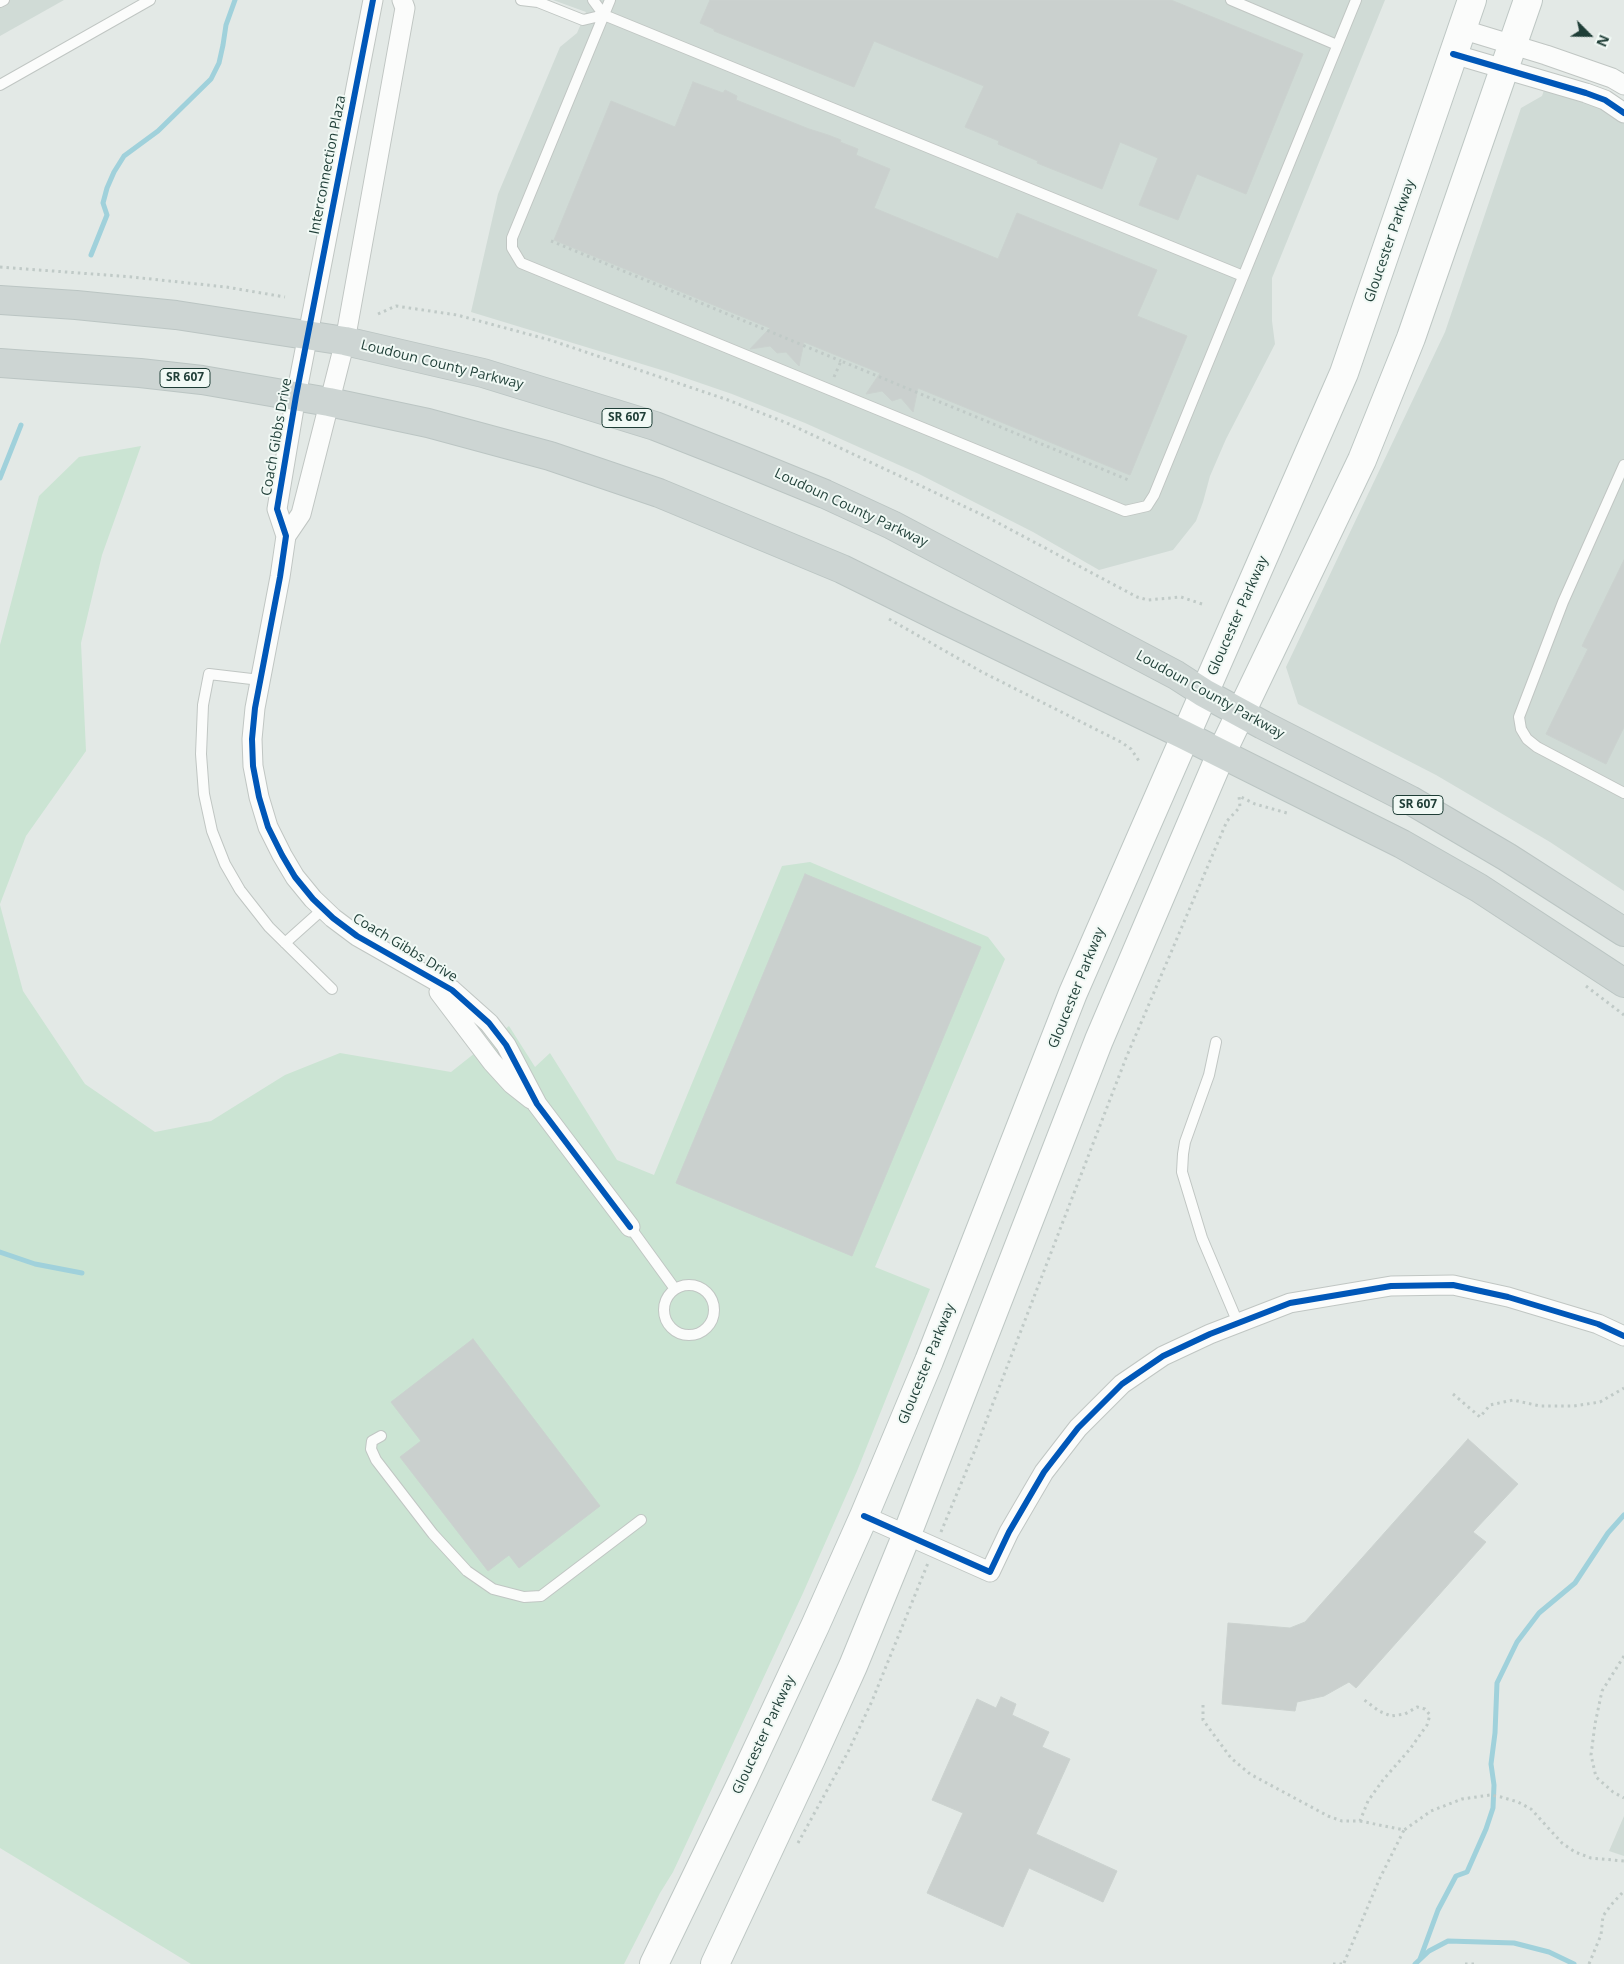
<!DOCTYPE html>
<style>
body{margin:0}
#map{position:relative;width:1624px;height:1964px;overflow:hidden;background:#e3e9e6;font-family:"Open Sans",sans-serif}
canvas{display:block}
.north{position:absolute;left:1564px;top:10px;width:50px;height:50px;-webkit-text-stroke:4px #f1f9f5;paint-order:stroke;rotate:113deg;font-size:14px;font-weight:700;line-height:20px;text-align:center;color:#1f3e37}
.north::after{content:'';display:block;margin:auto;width:18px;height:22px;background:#1f3e37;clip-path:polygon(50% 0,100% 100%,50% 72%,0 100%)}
</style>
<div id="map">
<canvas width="1624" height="1964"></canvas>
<div class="north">N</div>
</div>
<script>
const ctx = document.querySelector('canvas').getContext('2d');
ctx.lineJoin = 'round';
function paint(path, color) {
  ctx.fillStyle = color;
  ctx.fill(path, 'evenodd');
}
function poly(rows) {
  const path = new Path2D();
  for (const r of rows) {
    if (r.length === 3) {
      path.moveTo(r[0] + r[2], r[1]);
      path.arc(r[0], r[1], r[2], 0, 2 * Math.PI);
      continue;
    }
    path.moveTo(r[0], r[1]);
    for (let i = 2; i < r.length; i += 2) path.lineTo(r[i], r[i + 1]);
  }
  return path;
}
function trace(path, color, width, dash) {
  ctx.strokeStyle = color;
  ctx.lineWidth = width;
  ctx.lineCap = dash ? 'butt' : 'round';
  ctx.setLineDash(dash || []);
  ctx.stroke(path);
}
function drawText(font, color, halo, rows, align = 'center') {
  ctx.font = font + ' "Open Sans",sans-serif';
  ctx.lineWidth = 4;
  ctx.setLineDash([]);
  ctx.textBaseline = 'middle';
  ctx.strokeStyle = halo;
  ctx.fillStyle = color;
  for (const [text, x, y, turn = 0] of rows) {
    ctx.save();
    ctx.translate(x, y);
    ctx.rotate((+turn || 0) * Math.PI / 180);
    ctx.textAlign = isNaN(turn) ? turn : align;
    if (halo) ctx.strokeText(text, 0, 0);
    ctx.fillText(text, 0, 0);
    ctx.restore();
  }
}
paint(poly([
 [0,0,64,0,0,36],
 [553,0,1385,0,1272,278,1272,321,1275,344,1226,439,1210,476,1203,502,1196,521,1173,550,1099,570,1033,532,919,474,805,423,732,394,668,372,471,312,498,194,560,47,577,33,586,12],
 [1549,75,1624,109,1624,891,1550,842,1436,775,1298,704,1286,667,1445,332,1521,108,1542,96],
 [1624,1816,1624,1856,1609,1851]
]), '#d0dbd6');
paint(poly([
 [141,446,102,555,81,643,86,751,26,836,0,904,0,645,39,496,79,457],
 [810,862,988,937,1005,959,875,1267,930,1289,857,1471,803,1593,673,1872,660,1893,624,1964,191,1964,0,1848,0,905,23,991,85,1084,155,1132,211,1121,285,1075,340,1053,451,1072,509,1026,535,1067,550,1053,617,1160,654,1175,782,866]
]), '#cbe4d3');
trace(poly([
 [91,255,107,215,103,203,107,188,114,172,124,156,158,131,211,79,219,63,223,45,226,25,235,0],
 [0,478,21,425],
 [0,1252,35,1264,82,1273],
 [1420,1959,1438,1910,1456,1876,1467,1872,1486,1829,1493,1808,1494,1785,1491,1764,1495,1733,1497,1683,1517,1642,1539,1613,1575,1583,1608,1533,1624,1515],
 [1415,1964,1429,1951,1448,1941,1514,1943,1549,1952,1574,1964]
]), '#a0d1db', 5);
const building = poly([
 [710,0,1171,0,1303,54,1246,194,1197,174,1178,220,1139,205,1158,158,1120,142,1102,189,1037,163,1038,161,998,144,999,141,965,127,984,86,874,41,854,87,714,31,714,29,700,23,710,0],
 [693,82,723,93,725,90,737,96,736,100,809,129,828,135,841,140,840,142,858,149,856,155,890,169,874,208,998,259,1017,213,1157,270,1137,316,1187,336,1130,475,918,388,913,412,901,398,892,401,882,391,866,394,880,373,804,342,799,366,786,352,777,353,770,346,750,349,770,328,554,240,611,101,675,127,693,82],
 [1624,560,1624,727,1606,764,1546,734,1588,649,1582,646,1624,560],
 [805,874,981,947,852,1256,676,1183,805,874],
 [473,1339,600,1506,519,1568,509,1555,488,1571,400,1457,421,1441,391,1402,473,1339],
 [1468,1439,1518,1484,1473,1532,1486,1542,1356,1688,1349,1682,1324,1696,1297,1702,1295,1711,1222,1704,1228,1623,1290,1628,1305,1622,1468,1439],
 [1001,1697,1016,1704,1012,1715,1049,1732,1042,1747,1070,1759,1036,1834,1117,1871,1103,1902,1029,1868,1003,1927,927,1893,963,1813,932,1800,977,1699,996,1708,1001,1697]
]);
paint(building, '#cad0ce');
trace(building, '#cbd2cf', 1);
const service = poly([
 [521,0,538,2,583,20,604,15],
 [593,0,604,15,1243,276],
 [610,0,512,238,512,248,521,263,1125,511,1147,506,1154,495,1356,0],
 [1231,0,1337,45],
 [0,2,4,0],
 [0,85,150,0],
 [1624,465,1563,602,1519,717,1521,729,1527,739,1537,747,1624,793],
 [260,680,209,674,203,705,201,754,204,794,212,831,225,864,240,890,269,927,332,989],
 [285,943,323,909],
 [1216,1042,1209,1075,1185,1142,1183,1154,1182,1172,1202,1238,1238,1323],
 [630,1227,675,1289],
 [689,1310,25],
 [381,1436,372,1441,371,1449,376,1460,433,1534,467,1571,493,1589,524,1597,541,1596,641,1520]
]);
const minor = poly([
 [373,0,296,396,277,509,286,536,280,577,255,708,252,739,253,766,259,797,268,827,282,855,295,877,313,899,333,918,357,936,452,990,489,1023,506,1045,537,1104,630,1227],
 [1461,29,1546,55,1612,78,1624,85],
 [1453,54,1586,93,1605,100,1624,113],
 [286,536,301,514,345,341,405,8,402,0],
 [439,992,492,1062,512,1084,531,1099],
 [864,1516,990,1572,1009,1532,1044,1472,1078,1428,1122,1384,1163,1356,1210,1334,1290,1303,1391,1286,1453,1285,1508,1297,1598,1324,1624,1336]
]);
const secondary = poly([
 [654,1964,743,1780,815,1626,864,1516,929,1361,1073,993,1344,373,1472,0],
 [715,1964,811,1759,853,1666,907,1534,1099,1040,1221,754,1362,460,1411,338,1528,0]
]);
const primary = poly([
 [0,300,76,305,176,315,345,341,483,373,655,426,744,461,825,494,892,525,1176,675,1204,693,1263,725,1410,800,1507,857,1624,932],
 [0,363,140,373,202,380,329,402,428,423,550,456,659,493,842,569,943,619,1184,735,1402,844,1479,888,1624,983]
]);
trace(service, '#c0c6c3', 12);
trace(minor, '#c0c6c3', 21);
trace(secondary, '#bec7c4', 30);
trace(primary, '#bbc5c3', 30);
trace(poly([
 [551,241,841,361],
 [0,267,132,277,226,287,285,297],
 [378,314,396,306,457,315,550,340,728,400,787,423,987,517,1137,597,1148,600,1181,597,1205,605],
 [834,377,841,361,1131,481],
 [889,619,982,672,1121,742,1131,749,1139,761],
 [1586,986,1624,1015],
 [1453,1394,1480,1417,1490,1405,1513,1400,1540,1406,1574,1406,1600,1402,1624,1388],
 [941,1532,975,1450,1126,1058,1227,821,1240,807,1239,796,1255,804,1287,813],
 [1624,1656,1602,1691,1595,1724,1591,1755,1596,1777,1613,1792,1624,1798],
 [1203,1705,1203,1720,1231,1758,1250,1774,1328,1816,1342,1821,1360,1821,1368,1801,1383,1780,1410,1749,1427,1725,1430,1715,1425,1709,1417,1707,1405,1714,1391,1716,1379,1711,1363,1699],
 [1360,1821,1404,1830,1431,1811,1462,1799,1490,1795,1501,1797,1518,1802,1531,1809,1562,1843,1575,1852,1591,1858,1624,1861],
 [798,1843,848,1752,872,1701,928,1563],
 [1344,1963,1379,1880,1404,1830],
 [1333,1964,1346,1964],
 [1465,1964,1475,1964],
 [1589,1964,1601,1935,1603,1916,1611,1905,1624,1891]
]), '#c0cac7', 3, [2.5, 4]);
trace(service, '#fbfcfb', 10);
trace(minor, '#fbfcfb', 19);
trace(secondary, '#fbfcfb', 28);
trace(primary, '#cdd5d3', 28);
trace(poly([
 [373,0,296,396,277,509,286,536,280,577,255,708,252,739,253,766,259,797,268,827,282,855,295,877,313,899,333,918,357,936,452,990,489,1023,506,1045,537,1104,630,1227],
 [1453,54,1586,93,1605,100,1624,113],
 [864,1516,990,1572,1009,1532,1044,1472,1078,1428,1122,1384,1163,1356,1210,1334,1290,1303,1391,1286,1453,1285,1508,1297,1598,1324,1624,1336]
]), '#0057b8', 6);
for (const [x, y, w] of [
 [185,378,50],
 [627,418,50],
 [1418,805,50]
]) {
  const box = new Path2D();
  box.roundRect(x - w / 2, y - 9.5, w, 19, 4);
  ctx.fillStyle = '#f1f9f5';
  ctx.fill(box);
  trace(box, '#1f3e37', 1);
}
drawText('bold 12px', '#1f3e37', null, [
 ["SR 607",185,378],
 ["SR 607",627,418],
 ["SR 607",1418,805]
]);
drawText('14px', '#1f3e37', '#f1f9f5', [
 ["Interconnection Plaza",328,165,-79],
 ["Gloucester Parkway",1390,241,-71],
 ["Loudoun County Parkway",442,365,14],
 ["Coach Gibbs Drive",277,437,-80],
 ["Loudoun County Parkway",851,508,25],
 ["Gloucester Parkway",1238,616,-66],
 ["Loudoun County Parkway",1210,695,29],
 ["Coach Gibbs Drive",405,948,31],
 ["Gloucester Parkway",1077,988,-68],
 ["Gloucester Parkway",927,1364,-68],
 ["Gloucester Parkway",764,1735,-65]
]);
</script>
